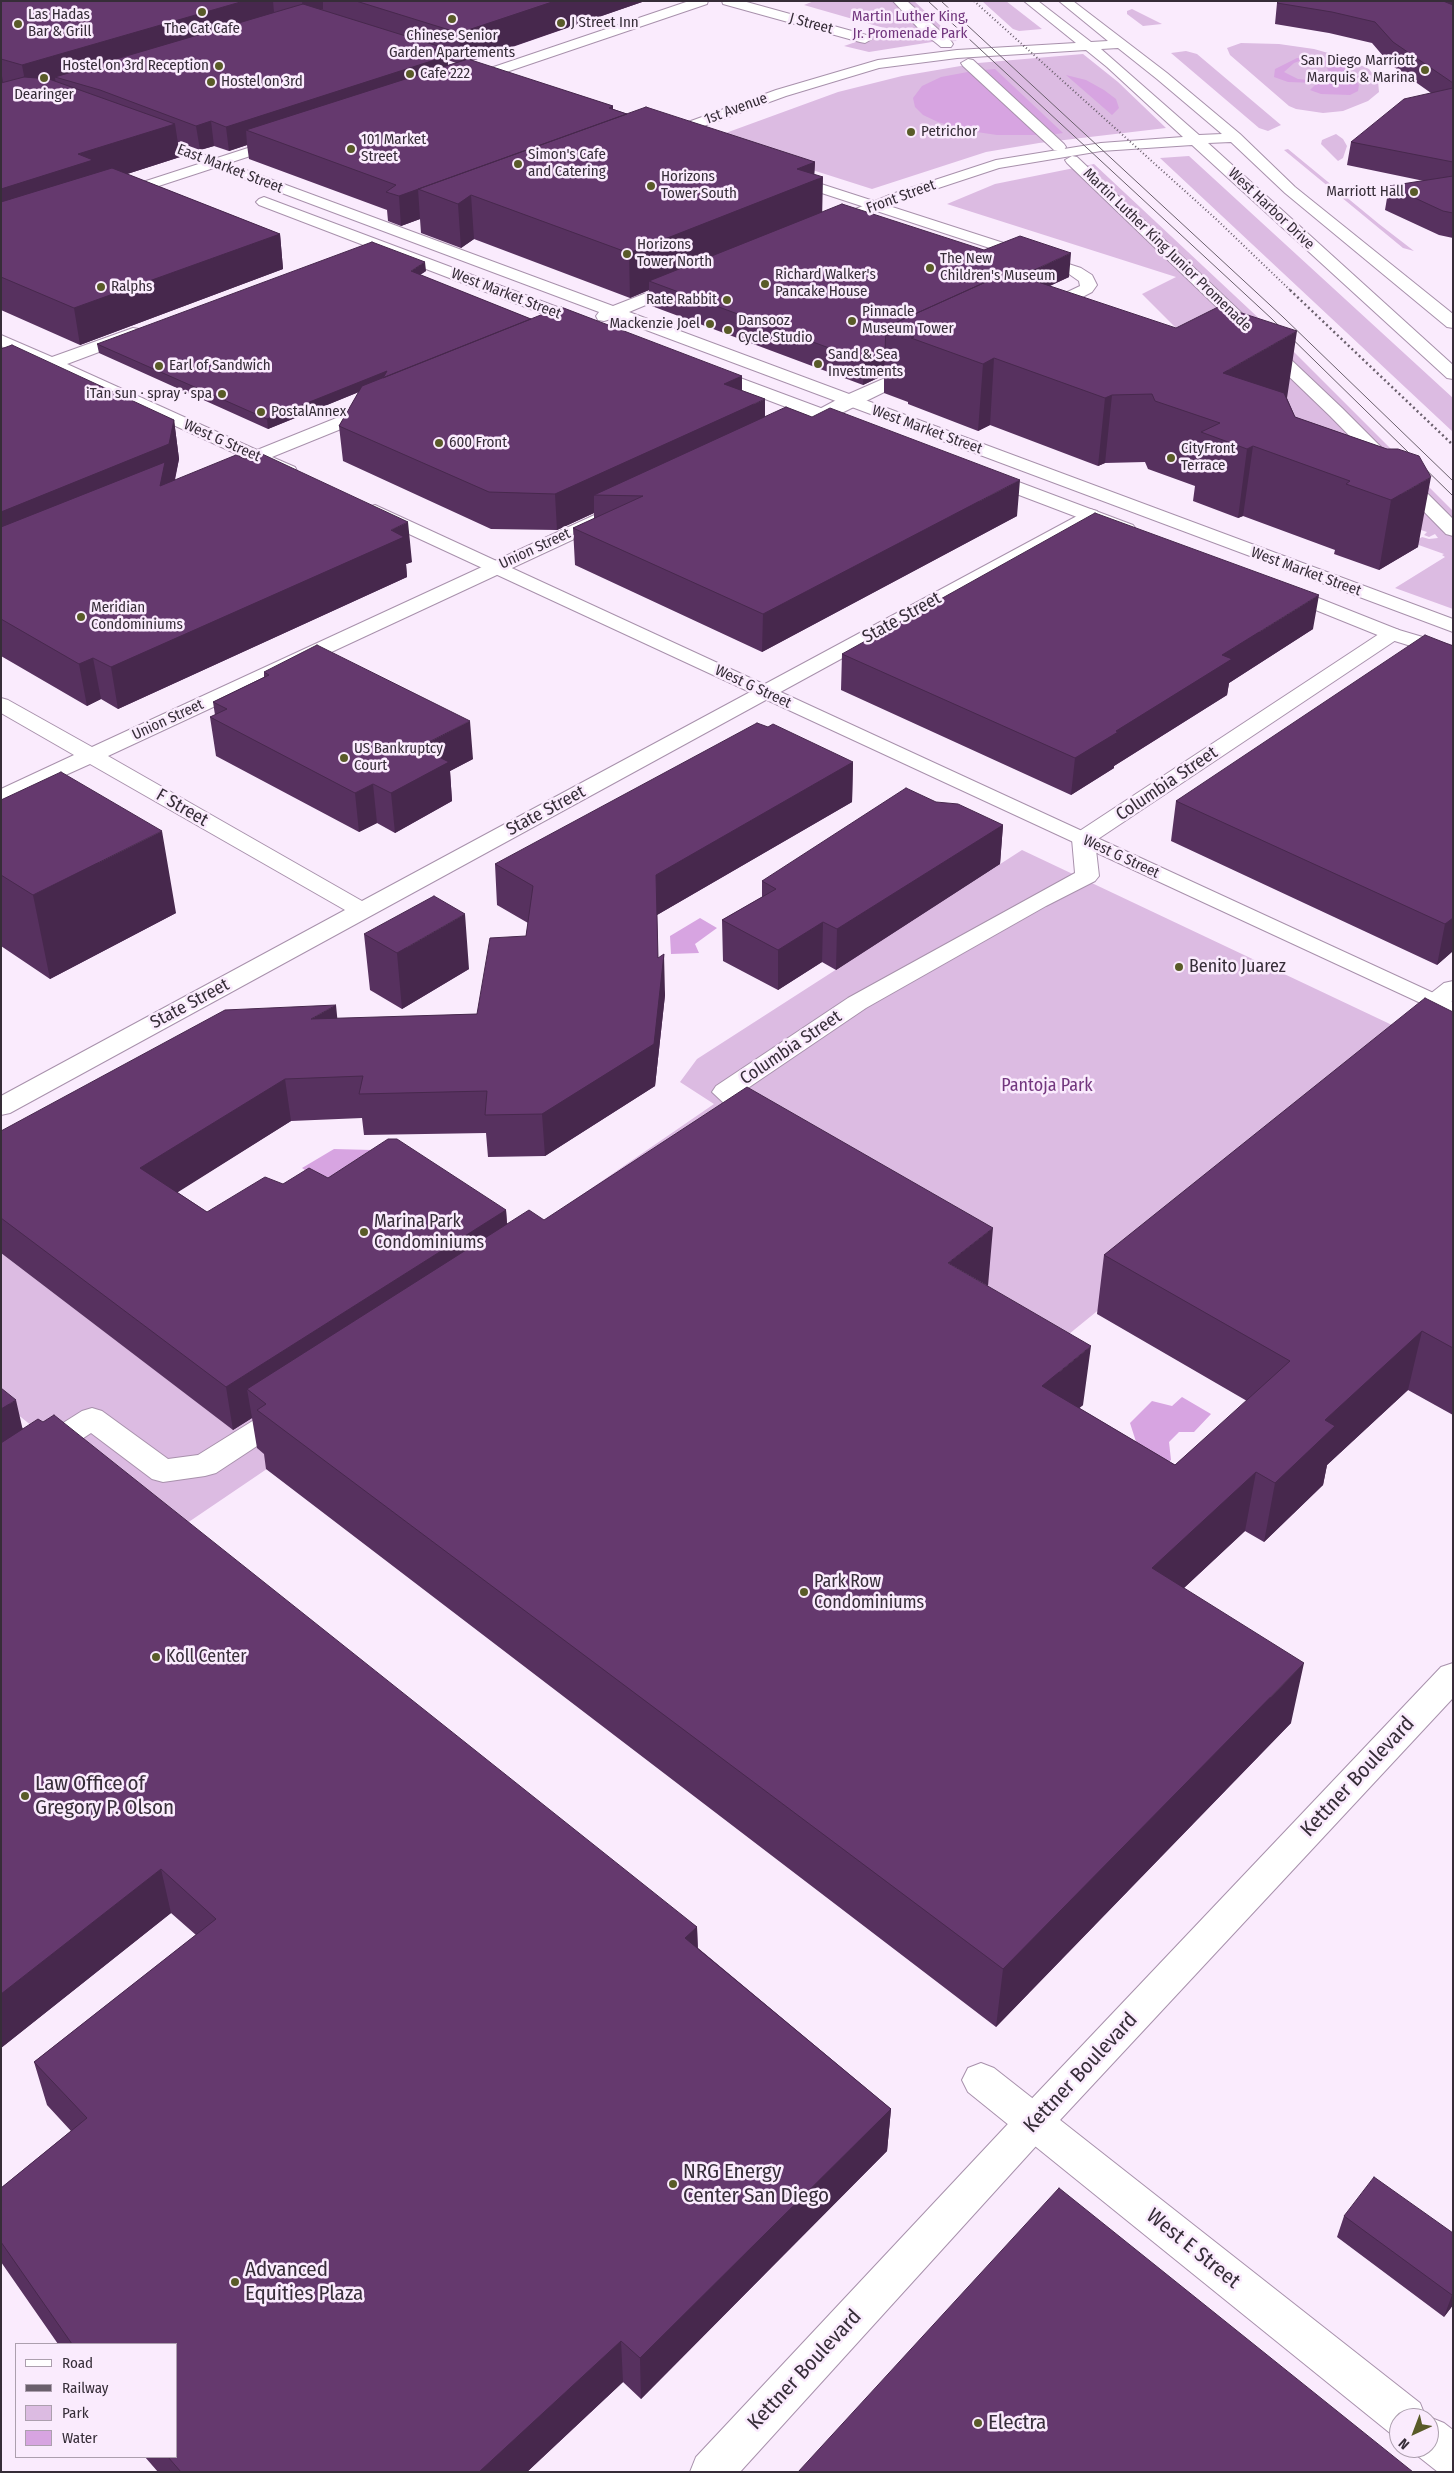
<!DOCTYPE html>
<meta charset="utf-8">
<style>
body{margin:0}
#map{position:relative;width:1454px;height:2473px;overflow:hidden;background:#faebfd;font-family:"Fira Sans Condensed",sans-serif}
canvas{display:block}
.frame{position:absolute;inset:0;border:2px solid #362d38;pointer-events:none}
.legend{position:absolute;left:15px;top:2343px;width:162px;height:115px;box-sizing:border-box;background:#faebfd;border:1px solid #ac9fae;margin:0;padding:6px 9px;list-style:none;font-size:15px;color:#362d38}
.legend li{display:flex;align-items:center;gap:10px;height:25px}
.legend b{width:25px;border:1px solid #ac9fae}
.north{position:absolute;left:1389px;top:2408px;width:50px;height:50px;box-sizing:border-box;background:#faebfd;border:1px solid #ac9fae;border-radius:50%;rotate:223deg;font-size:14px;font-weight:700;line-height:20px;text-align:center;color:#362d38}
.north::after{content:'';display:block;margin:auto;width:18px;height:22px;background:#595b28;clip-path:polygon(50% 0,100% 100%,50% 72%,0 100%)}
</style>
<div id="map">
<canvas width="1454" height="2473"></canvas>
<div class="frame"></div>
<ul class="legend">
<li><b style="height:6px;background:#fff"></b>Road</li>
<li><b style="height:6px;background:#6a5f6c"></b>Railway</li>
<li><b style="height:14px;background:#dcbbe2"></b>Park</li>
<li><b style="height:14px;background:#d7a4e1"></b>Water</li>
</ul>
<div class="north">N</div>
</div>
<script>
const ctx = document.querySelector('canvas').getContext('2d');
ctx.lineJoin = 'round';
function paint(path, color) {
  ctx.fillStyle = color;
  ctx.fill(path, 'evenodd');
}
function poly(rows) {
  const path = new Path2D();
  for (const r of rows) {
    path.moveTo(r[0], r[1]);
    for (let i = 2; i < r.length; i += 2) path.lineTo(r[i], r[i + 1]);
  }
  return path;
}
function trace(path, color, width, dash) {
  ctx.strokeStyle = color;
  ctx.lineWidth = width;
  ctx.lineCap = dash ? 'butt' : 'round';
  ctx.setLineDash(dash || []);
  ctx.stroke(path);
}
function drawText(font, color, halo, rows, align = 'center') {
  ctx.font = font + ' "Fira Sans Condensed",sans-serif';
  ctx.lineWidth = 5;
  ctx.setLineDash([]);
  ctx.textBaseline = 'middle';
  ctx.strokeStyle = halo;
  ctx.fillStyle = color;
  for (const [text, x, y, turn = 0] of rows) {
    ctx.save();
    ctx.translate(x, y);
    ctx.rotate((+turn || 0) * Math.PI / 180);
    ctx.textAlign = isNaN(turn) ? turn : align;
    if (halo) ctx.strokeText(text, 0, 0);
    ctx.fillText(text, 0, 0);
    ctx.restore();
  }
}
paint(poly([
 [814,1,914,1,957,41,932,42,869,52,844,46,891,30,804,5],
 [982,1,1006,1,1042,29,1019,31,1013,29],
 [1132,9,1162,24,1143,26,1127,14,1127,11],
 [1241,43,1279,44,1314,49,1346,58,1369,69,1378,81,1379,92,1368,101,1343,111,1323,113,1296,109,1289,106,1230,55,1227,48],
 [1186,51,1197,54,1281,125,1268,131,1259,128,1171,53],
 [1083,54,1118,82,1166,128,1039,143,986,152,872,189,712,138,838,92,902,76,978,63],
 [1336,134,1343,139,1347,146,1343,158,1338,161,1321,144,1322,140],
 [1288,149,1379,224,1414,251,1403,248,1284,150],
 [1189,156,1453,398,1453,432,1160,158],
 [1094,164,1281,339,1453,511,1453,609,1395,588,1445,557,1442,555,1444,554,1413,543,1422,537,1429,539,1438,538,1435,534,1429,537,1424,535,1427,532,1403,524,1276,410,1179,331,1142,294,1176,277,947,204,995,184],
 [1022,850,1428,1042,1069,1334,746,1144,168,1536,1,1401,1,1253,226,1424,503,1249,714,1104,680,1082,697,1059]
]), '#dcbbe2');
paint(poly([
 [1297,58,1331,61,1347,67,1345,75,1354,79,1359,85,1358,91,1350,95,1321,94,1310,90,1317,83,1288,82,1274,77,1275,69],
 [1302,60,1325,64,1333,80,1330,82,1298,79,1284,72,1294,63],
 [995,69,1063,133,1050,135,983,70],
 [973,71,1040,135,997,135,970,131,972,129,970,128,967,131,938,122,923,115,915,107,913,98,922,86,941,77],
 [1066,75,1086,80,1104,90,1116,99,1119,108,1112,115],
 [700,918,717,928,695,944,699,953,671,954,670,936],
 [334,1149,372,1150,325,1183,302,1168],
 [1182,1397,1211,1414,1194,1432,1179,1432,1169,1442,1171,1460,1157,1471,1138,1448,1130,1423,1152,1401,1172,1406]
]), '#d7a4e1');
const minor = poly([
 [689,1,708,1,707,4,471,84,461,84,459,81,461,78,689,1],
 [722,1,743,1,870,36,872,39,865,43,860,42,723,4,722,1],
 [893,1,907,1,951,41,953,44,951,47,941,47,919,29,893,1],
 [968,59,973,60,1064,144,1066,147,1064,150,1054,150,963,66,961,63,968,59],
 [285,136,292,140,290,143,122,198,117,200,109,195,112,192,285,136],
 [1072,156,1077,157,1342,408,1453,519,1453,536,1446,534,1330,416,1067,163,1065,160,1072,156],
 [787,173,1081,268,1092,275,1097,285,1092,292,1048,315,1036,315,1034,311,1036,307,1080,286,1079,281,1069,274,782,180,780,177,787,173],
 [917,364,923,365,926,369,923,373,807,430,795,430,792,426,795,422,842,397,917,364],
 [1090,509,1097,511,1099,515,1097,519,10,1113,1,1115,1,1096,345,910,90,764,1,804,1,789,74,755,1,713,1,698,8,700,92,747,601,512,615,512,617,516,615,520,108,756,362,901,1090,509],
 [1392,628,1399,630,1402,634,1399,638,1095,841,1099,876,1095,881,1046,906,866,1008,742,1092,758,1107,754,1113,737,1124,728,1126,719,1124,715,1118,728,1107,712,1092,716,1086,848,998,1075,873,1072,839,1075,834,1385,630,1392,628],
 [1453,981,1453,1000,1443,1008,1434,1010,1425,1008,1422,1003,1425,998,1444,983,1453,981],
 [285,1404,295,1407,300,1414,295,1421,216,1473,205,1476,163,1482,152,1479,91,1433,12,1485,1,1488,1,1462,82,1411,92,1408,102,1411,168,1459,198,1455,275,1407,285,1404],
 [981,2063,994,2068,1420,2403,1426,2418,1399,2418,1399,2436,1390,2433,968,2092,962,2080,968,2068,981,2063],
 [1429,2417,1444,2423,1453,2430,1453,2472,1438,2472,1414,2453,1412,2448,1429,2448,1429,2418,1427,2418,1429,2417]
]);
const major = poly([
 [1024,1,1038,1,1091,42,1108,41,1059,1,1073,1,1167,73,1240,134,1295,187,1453,314,1453,328,1447,327,1285,193,1231,142,1208,143,1453,365,1453,379,1447,378,1192,145,1101,151,999,168,902,200,834,228,824,228,821,225,824,222,892,194,996,160,1101,143,1183,137,1107,67,1086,50,957,58,879,68,786,96,668,139,663,140,656,136,658,133,776,90,878,60,957,50,1076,43,1024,1],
 [1118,48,1157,79,1222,134,1199,135,1101,49,1118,48],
 [143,132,613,306,677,281,689,281,691,284,689,287,629,312,1453,619,1453,632,614,318,604,321,598,320,596,316,599,312,138,139,136,136,143,132],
 [264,197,592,320,594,324,592,328,580,328,259,205,256,202,259,199,264,197],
 [133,328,139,329,141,333,139,337,67,364,257,450,371,404,383,404,386,408,383,412,272,457,295,467,297,471,295,475,288,477,256,463,248,465,242,464,239,460,241,456,51,369,1,387,1,376,37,363,1,346,1,335,52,357,133,328],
 [708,366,861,423,864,427,861,431,855,432,849,431,702,375,699,371,702,367,708,366],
 [984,469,1133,525,1136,529,1133,533,1126,535,1119,533,977,479,975,475,977,471,984,469],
 [375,505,1453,1002,1453,1018,368,515,366,511,368,507,375,505],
 [1283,584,1399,630,1453,646,1453,659,1385,638,1276,594,1273,590,1276,586,1283,584],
 [1453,1663,1453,1698,1047,2134,740,2472,690,2472,696,2457,1021,2110,1441,1667,1453,1663]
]);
trace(minor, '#a891ac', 2);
trace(major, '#a891ac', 2);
paint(minor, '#fff');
paint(major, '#fff');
trace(poly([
 [928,1,1272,319,1453,496],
 [941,1,1283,317,1453,481]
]), '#6a5f6c', 1);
trace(poly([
 [974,1,1216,219,1291,291]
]), '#6a5f6c', 2, [1, 2.5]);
trace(poly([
 [1290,290,1453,445]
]), '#6a5f6c', 2.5, [2, 3]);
paint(poly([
 [1,1,645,1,472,61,613,106,613,109,627,114,815,162,814,174,822,212,984,250,1069,277,1050,286,1287,398,1295,417,1387,449,1418,547,1379,570,1334,554,1335,550,1243,516,1238,518,1193,501,1195,486,1148,469,1145,462,1105,463,1098,466,990,425,978,431,908,404,908,402,884,393,884,375,863,385,649,305,649,290,630,298,474,239,461,248,421,233,420,219,401,226,388,221,387,210,249,159,247,145,229,151,214,146,200,150,178,142,180,157,127,174,280,234,283,269,80,345,1,310],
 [448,60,456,63,448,65],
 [1453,1,1453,238,1439,235,1385,210,1389,186,1424,181,1347,165,1351,142,1431,93,1390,64,1372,43,1329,33,1275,24,1277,3],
 [426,271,420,275,531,319,742,376,742,391,765,417,1017,516,762,652,575,565,573,528,594,519,594,513,557,530,491,529,343,461,339,426,359,392,268,429,99,353,97,344],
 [1,349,174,420,179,459,175,480,412,562,406,564,407,577,118,709,101,699,87,706,1,656],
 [1313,629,1229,683,1227,695,1114,766,1114,768,1071,795,841,690,842,654],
 [1453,646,1453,951,1437,965,1171,841,1176,801],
 [264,672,473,759,450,771,452,801,395,833,377,823,359,832,216,756,210,717,215,715,213,702,264,677],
 [853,762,852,802,657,915,658,958,665,995,655,1086,545,1156,488,1157,486,1133,364,1135,362,1118,291,1121,177,1192,207,1212,283,1184,328,1178,506,1210,507,1224,544,1220,988,1286,1083,1405,1079,1408,1175,1465,1247,1401,1097,1314,1104,1255,1453,1012,1453,1415,1408,1390,1327,1465,1323,1485,1264,1542,1245,1531,1184,1588,1291,1723,996,2027,266,1469,264,1454,257,1448,252,1418,233,1430,1,1253,1,1131,337,1019,477,1014,526,936,528,923,497,905,495,864],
 [1,800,176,913,50,979,1,946],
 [936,802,1003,825,1000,864,836,970,822,962,778,990,723,961,722,920,762,897,762,881],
 [364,934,469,969,402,1009,370,990],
 [1,1388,23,1429,697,1927,698,1948,891,2109,887,2151,641,2399,623,2382,527,2472,158,2472,145,2457,176,2457,176,2344,58,2344,1,2262,1,2188,71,2131,47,2105,34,2062,196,1935,171,1913,1,2048],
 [1344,2216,1453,2233,1453,2305,1444,2317,1337,2237]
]), '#57315f');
paint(poly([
 [244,1,273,1,275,24,55,77,56,89,28,97,22,65],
 [302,1,323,1,323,9,304,15],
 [555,1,645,1,461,64,459,33],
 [1416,1,1453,1,1453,8],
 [441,47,442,58,447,56,449,80,246,130,247,145,229,151,226,127],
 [1,71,7,103,1,105],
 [613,106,613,118,471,195,474,239,461,248,458,204,418,189,420,219,401,226,399,196],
 [211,121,214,146,200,150,196,126],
 [175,124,180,157,96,184,1,226,1,189,78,154],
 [815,162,814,180,823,177,822,220,649,281,649,290,630,298,629,253,797,169],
 [280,234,283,269,80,345,74,308],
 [1071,253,1069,277,983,316,969,300],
 [425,262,426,271,412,280,411,271],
 [1297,331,1287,398,1218,438,1223,373],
 [885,350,884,375,863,385,864,361],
 [994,358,990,425,978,431,983,364],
 [387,371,388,380,268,429,267,419],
 [742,376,741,410,765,399,765,434,594,495,594,513,557,530,555,494,724,384],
 [1112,395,1105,463,1098,466,1105,398],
 [174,420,179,459,174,482,1,555,1,512],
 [1253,446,1243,516,1238,518,1247,449],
 [1431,477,1418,547,1379,570,1391,500],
 [1020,480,1017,516,762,652,763,614],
 [408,522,412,562,406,564,407,577,118,709,111,667,391,530],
 [1319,595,1313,629,1229,683,1227,695,1114,766,1114,768,1071,795,1075,758,1116,731,1222,655],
 [93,658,101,699,87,706,79,664],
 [470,721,473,759,450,771,452,801,395,833,391,793,419,747],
 [853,762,852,802,657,915,656,875],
 [373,784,377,823,359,832,355,793],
 [1003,825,1000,864,836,970,837,929],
 [162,831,176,913,50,979,33,895],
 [465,914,469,969,402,1009,397,953],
 [1453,918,1453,951,1437,965,1445,924],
 [823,922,822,962,778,990,778,950],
 [664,954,665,995,655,1086,545,1156,542,1114],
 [336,1005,340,1046,311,1019],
 [285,1079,291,1121,148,1211,140,1168],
 [506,1210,509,1252,266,1404,247,1389,252,1418,233,1430,226,1387],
 [993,1228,988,1286,948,1263],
 [1422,1331,1408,1390,1327,1465,1323,1485,1264,1542,1275,1483,1325,1420],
 [1091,1346,1083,1405,1036,1445,1042,1386],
 [16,1400,26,1444,1,1460,1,1409],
 [1256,1472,1245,1531,1142,1627,1152,1568],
 [1304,1663,1291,1723,996,2027,1003,1969],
 [161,1869,171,1913,1,2048,1,1994],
 [697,1927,698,1970,685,1938],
 [891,2109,887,2151,641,2399,640,2358],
 [1453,2294,1453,2305,1444,2317,1452,2295],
 [621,2341,623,2382,527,2472,479,2472]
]), '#47284d');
const building = poly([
 [1,1,244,1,22,65,1,59,1,1],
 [356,1,555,1,459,33,356,1],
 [1279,1,1443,1,1453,5,1453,83,1393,42,1375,22,1332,12,1277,3,1279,1],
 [303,4,441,47,430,51,447,56,226,127,211,121,196,126,100,90,55,77,303,4],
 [468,59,613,106,609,108,627,114,399,196,386,192,396,185,246,130,468,59],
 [24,77,49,79,175,124,78,154,93,160,1,189,1,83,24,77],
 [1453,88,1453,162,1351,142,1404,99,1453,88],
 [646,107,815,162,797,169,823,177,629,253,471,195,458,204,418,189,646,107],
 [112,168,280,234,74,308,1,277,1,202,112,168],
 [1453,176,1453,213,1443,211,1389,186,1453,176],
 [842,204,984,250,1020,236,1071,253,1021,276,1008,272,886,327,885,350,864,361,649,281,842,204],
 [372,242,425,262,411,271,531,319,383,378,387,371,267,419,97,344,372,242],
 [1008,272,1176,328,1220,306,1297,331,1223,373,1284,393,1295,417,1387,449,1398,449,1419,456,1431,477,1391,500,1346,484,1350,481,1253,446,1247,449,1201,432,1220,423,1155,401,1152,394,1112,395,1105,398,994,358,983,364,911,338,914,337,886,327,1008,272],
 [561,307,742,376,724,384,765,399,555,494,489,492,339,426,362,386,561,307],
 [12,345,174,420,169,444,1,512,1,349,12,345],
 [786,407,812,417,830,408,1020,480,763,614,573,528,643,496,594,495,786,407],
 [260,453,408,522,391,530,404,537,111,667,93,658,79,664,1,619,1,527,165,462,160,486,236,455,245,459,260,453],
 [1095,513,1319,595,1222,655,1232,659,1116,731,1118,732,1075,758,842,654,1095,513],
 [1425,635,1453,646,1453,918,1445,924,1176,801,1425,635],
 [317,645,470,721,419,747,449,762,391,793,373,784,355,793,210,717,227,709,213,702,269,675,264,672,317,645],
 [757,723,768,727,773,724,853,762,656,875,658,958,664,954,654,1044,542,1114,485,1115,487,1091,359,1094,363,1076,285,1079,140,1168,207,1212,265,1177,283,1184,309,1168,328,1178,388,1139,397,1139,506,1210,226,1387,1,1218,1,1131,225,1010,336,1005,311,1019,477,1014,490,938,526,936,533,886,495,864,757,723],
 [61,772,162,831,33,895,1,875,1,800,61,772],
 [906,788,936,802,958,804,1003,825,837,929,823,922,778,950,722,920,776,889,762,881,906,788],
 [434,896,465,914,397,953,364,934,434,896],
 [1425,998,1453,1012,1453,1348,1422,1331,1325,1420,1335,1426,1275,1483,1256,1472,1152,1568,1304,1663,1003,1969,257,1410,266,1404,247,1389,529,1210,544,1220,747,1087,993,1228,948,1263,1091,1346,1042,1386,1175,1465,1290,1361,1104,1255,1425,998],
 [1,1388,16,1400,1,1409,1,1388],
 [54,1415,697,1927,685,1938,891,2109,640,2358,621,2341,479,2472,181,2472,168,2457,176,2457,176,2344,72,2344,1,2242,1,2188,87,2118,34,2062,216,1919,161,1869,1,1994,1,1443,38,1419,43,1422,54,1415],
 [1374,2177,1453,2233,1453,2294,1452,2295,1344,2216,1374,2177],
 [1059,2188,1413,2472,798,2472,1059,2188]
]);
paint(building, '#65396e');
trace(building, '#47284d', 1);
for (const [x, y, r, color] of [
 [202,12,5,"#595b28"],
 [452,19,5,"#595b28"],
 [561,23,5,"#595b28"],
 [18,24,5,"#595b28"],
 [219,66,5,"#595b28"],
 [1425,70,5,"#595b28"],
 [410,74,5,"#595b28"],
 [44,78,5,"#595b28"],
 [211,82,5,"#595b28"],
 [911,132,5,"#595b28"],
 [351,149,5,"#595b28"],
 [518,164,5,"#595b28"],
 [651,186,5,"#595b28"],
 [1414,192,5,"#595b28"],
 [627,254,5,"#595b28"],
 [930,268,5,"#595b28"],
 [765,284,5,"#595b28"],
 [101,287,5,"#595b28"],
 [727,300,5,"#595b28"],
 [852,321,5,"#595b28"],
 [710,324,5,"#595b28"],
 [728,330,5,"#595b28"],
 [818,364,5,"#595b28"],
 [159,366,5,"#595b28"],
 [222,394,5,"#595b28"],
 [261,412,5,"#595b28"],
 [439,443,5,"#595b28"],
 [1171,458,5,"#595b28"],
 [81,617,5,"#595b28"],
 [344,758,5,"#595b28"],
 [1179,967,5,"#595b28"],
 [364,1232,5,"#595b28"],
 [804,1592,5,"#595b28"],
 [156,1657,5,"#595b28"],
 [25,1796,5,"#595b28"],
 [673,2184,5,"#595b28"],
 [235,2282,5,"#595b28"],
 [978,2423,5,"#595b28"]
]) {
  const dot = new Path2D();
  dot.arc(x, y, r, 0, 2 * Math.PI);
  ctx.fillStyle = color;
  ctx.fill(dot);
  trace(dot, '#faebfd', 2);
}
drawText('15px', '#362d38', '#faebfd', [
 ["Las Hadas",28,15],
 ["Bar & Grill",28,32],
 ["J Street Inn",571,23],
 ["The Cat Cafe",202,29,"center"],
 ["Chinese Senior",452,36,"center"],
 ["Garden Apartements",452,53,"center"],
 ["San Diego Marriott",1415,61,"right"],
 ["Marquis & Marina",1415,78,"right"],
 ["Hostel on 3rd Reception",209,66,"right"],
 ["Cafe 222",420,74],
 ["Hostel on 3rd",221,82],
 ["Dearinger",44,95,"center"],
 ["Petrichor",921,132],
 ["101 Market",361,140],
 ["Street",361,157],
 ["Simon's Cafe",528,155],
 ["and Catering",528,172],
 ["Horizons",661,177],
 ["Tower South",661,194],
 ["Marriott Hall",1404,192,"right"],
 ["Horizons",637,245],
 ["Tower North",637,262],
 ["The New",940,259],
 ["Children's Museum",940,276],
 ["Richard Walker's",775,275],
 ["Pancake House",775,292],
 ["Ralphs",111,287],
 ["Rate Rabbit",717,300,"right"],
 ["Pinnacle",862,312],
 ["Museum Tower",862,329],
 ["Dansooz",738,321],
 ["Cycle Studio",738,338],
 ["Mackenzie Joel",700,324,"right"],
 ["Sand & Sea",828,355],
 ["Investments",828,372],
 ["Earl of Sandwich",169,366],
 ["iTan sun · spray · spa",212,394,"right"],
 ["PostalAnnex",271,412],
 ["600 Front",449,443],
 ["CityFront",1181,449],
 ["Terrace",1181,466],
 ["Meridian",91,608],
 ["Condominiums",91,625],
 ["US Bankruptcy",354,749],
 ["Court",354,766]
], 'left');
drawText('15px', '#72367e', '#faebfd', [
 ["Martin Luther King,",910,17],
 ["Jr. Promenade Park",910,34]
]);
drawText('15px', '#362d38', '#faebfd', [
 ["J Street",811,24,15],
 ["1st Avenue",736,109,-20],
 ["East Market Street",230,169,21],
 ["Front Street",901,197,-20],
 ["West Harbor Drive",1271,209,43],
 ["Martin Luther King Junior Promenade",1167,250,44],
 ["West Market Street",506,294,21],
 ["West Market Street",927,430,20],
 ["West G Street",222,441,24],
 ["Union Street",535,549,-25],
 ["West Market Street",1306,572,20],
 ["West G Street",753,687,25],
 ["Union Street",168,720,-25],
 ["West G Street",1121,857,25]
]);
drawText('18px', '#362d38', '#faebfd', [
 ["State Street",902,618,-29],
 ["Columbia Street",1167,784,-34],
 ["F Street",182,808,30],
 ["State Street",546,811,-28],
 ["State Street",190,1004,-28],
 ["Columbia Street",791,1048,-34]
]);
drawText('18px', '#362d38', '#faebfd', [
 ["Benito Juarez",1189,967],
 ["Marina Park",374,1222],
 ["Condominiums",374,1243],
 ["Park Row",814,1582],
 ["Condominiums",814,1603],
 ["Koll Center",166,1657]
], 'left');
drawText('18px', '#72367e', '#faebfd', [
 ["Pantoja Park",1047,1086]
]);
drawText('21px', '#362d38', '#faebfd', [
 ["Kettner Boulevard",1358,1777,-47],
 ["Kettner Boulevard",1081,2073,-47],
 ["West E Street",1193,2249,39],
 ["Kettner Boulevard",805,2370,-47]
]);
drawText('21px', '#362d38', '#faebfd', [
 ["Law Office of",35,1784],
 ["Gregory P. Olson",35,1808],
 ["NRG Energy",683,2172],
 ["Center San Diego",683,2196],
 ["Advanced",245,2270],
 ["Equities Plaza",245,2294],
 ["Electra",988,2423]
], 'left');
</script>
